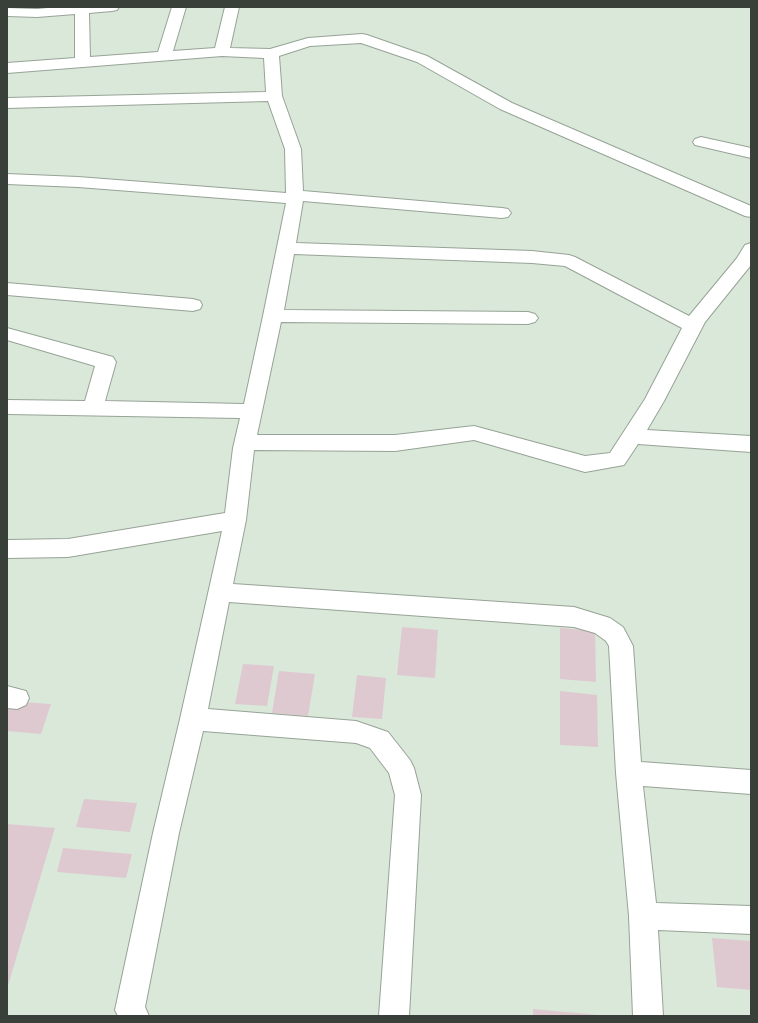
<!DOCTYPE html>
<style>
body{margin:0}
#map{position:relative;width:758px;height:1023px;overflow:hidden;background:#dae8d9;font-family:Bitter,serif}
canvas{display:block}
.frame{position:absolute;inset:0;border:8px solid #393f39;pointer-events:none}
</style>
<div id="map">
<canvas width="758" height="1023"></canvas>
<div class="frame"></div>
</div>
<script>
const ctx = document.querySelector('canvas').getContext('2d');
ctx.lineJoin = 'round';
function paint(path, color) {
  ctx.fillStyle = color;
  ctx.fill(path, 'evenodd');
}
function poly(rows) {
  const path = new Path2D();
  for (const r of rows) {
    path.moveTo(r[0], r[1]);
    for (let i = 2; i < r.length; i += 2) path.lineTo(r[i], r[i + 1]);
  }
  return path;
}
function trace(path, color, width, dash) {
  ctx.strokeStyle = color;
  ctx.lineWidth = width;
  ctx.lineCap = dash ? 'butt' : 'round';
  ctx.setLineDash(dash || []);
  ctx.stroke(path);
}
paint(poly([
 [402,627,438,630,435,678,397,675],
 [560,628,595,631,596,682,560,679],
 [243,664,274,666,267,706,235,704],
 [279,671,315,674,308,716,272,713],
 [357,675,386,678,382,719,352,717],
 [560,691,597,695,598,747,560,745],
 [7,701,51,704,41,734,7,731],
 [84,799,137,803,130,832,76,827],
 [7,824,55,828,7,989],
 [63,848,132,854,126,878,57,872],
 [712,938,751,941,751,990,717,987],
 [533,1009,599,1015,599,1016,533,1016]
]), '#dec9d1');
const minor = poly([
 [58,7,119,7,117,10,112,11,89,13,90,57,158,52,172,7,186,7,173,51,215,48,225,7,239,7,230,48,270,49,308,38,362,34,367,35,427,56,512,103,751,206,751,217,745,216,500,109,417,62,361,43,310,46,279,56,282,96,301,149,303,191,502,208,508,209,511,213,508,217,502,218,303,201,296,243,532,251,569,255,575,257,689,316,737,258,745,245,751,243,751,265,705,322,664,401,647,430,751,436,751,452,638,444,624,465,585,472,474,440,395,451,254,450,246,520,233,584,574,607,610,618,623,627,633,646,641,762,751,770,751,794,643,786,656,903,751,906,751,934,658,930,663,1016,633,1016,629,916,616,773,609,646,606,641,595,633,574,627,229,602,208,709,356,721,388,732,410,760,414,768,421,795,409,1016,379,1016,395,795,389,773,370,748,356,743,203,731,179,833,145,1007,149,1016,118,1016,115,1010,153,833,180,719,222,531,68,557,7,558,7,540,68,539,225,513,233,448,240,418,7,414,7,400,85,401,95,366,7,340,7,328,113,357,116,362,105,401,244,404,263,316,286,203,78,187,7,184,7,174,78,177,286,193,285,149,268,101,7,108,7,98,266,92,264,58,222,56,7,73,7,63,75,58,75,14,37,17,7,16,7,8,37,9,58,7],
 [294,254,532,263,565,266,682,328,645,399,610,453,585,456,474,426,395,435,257,435,281,322,528,324,535,322,538,318,535,314,528,312,284,310,294,254],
 [701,137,751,148,751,158,695,145,693,142,695,139,701,137],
 [7,283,193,299,200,301,202,305,200,309,193,311,7,295,7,283],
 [7,686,26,691,29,698,26,705,17,709,7,708,7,686]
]);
trace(minor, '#96a396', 2);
paint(minor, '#fff');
</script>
